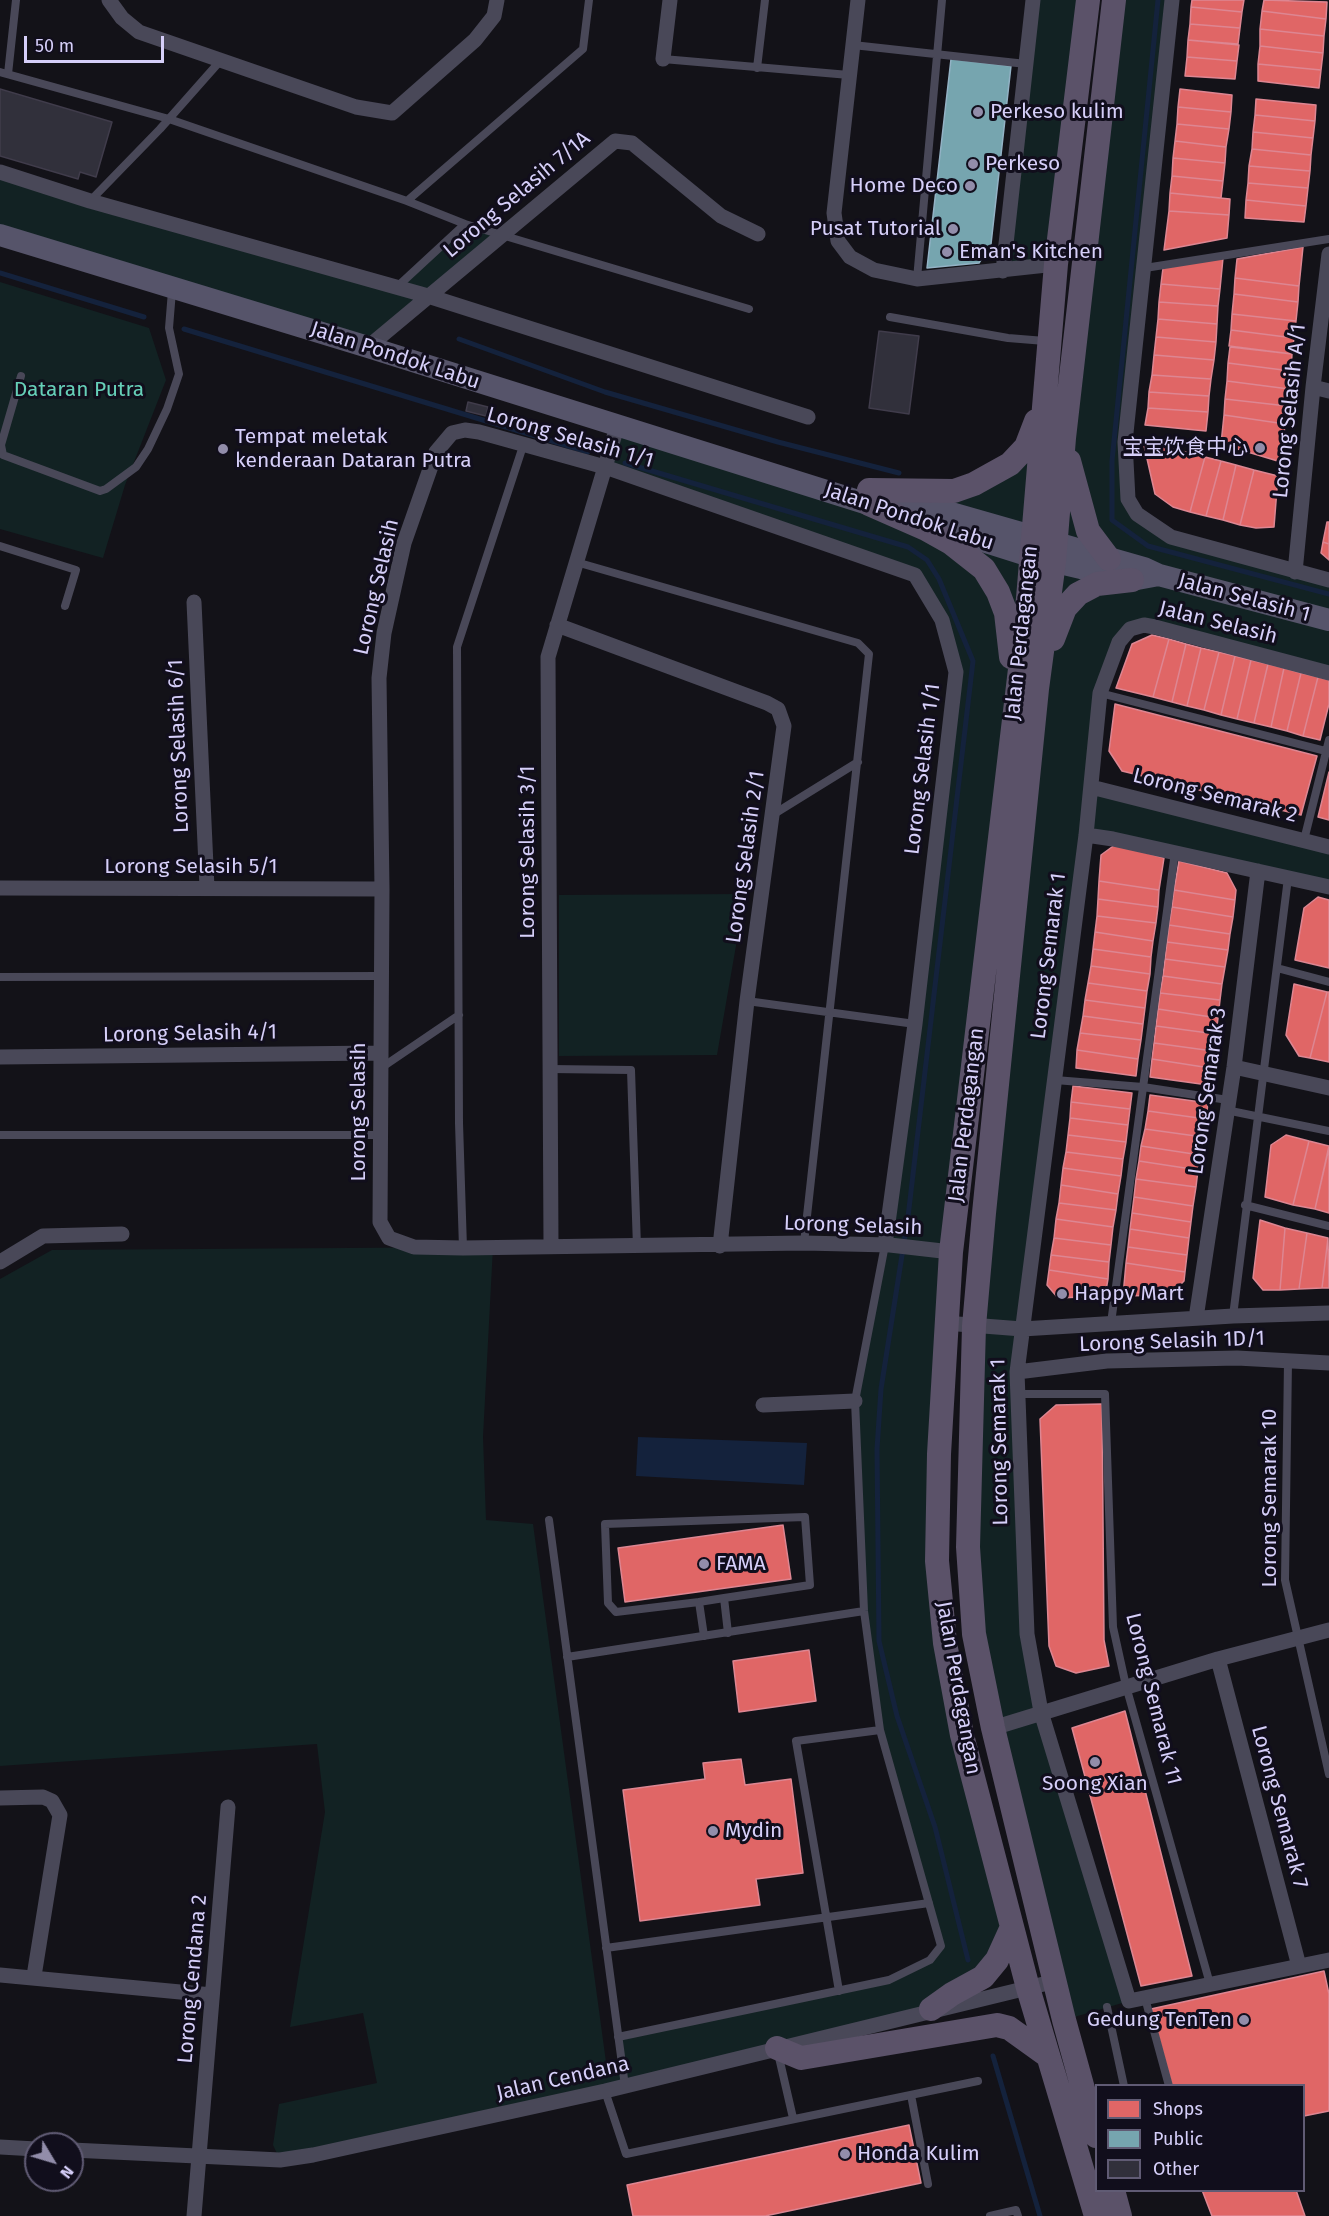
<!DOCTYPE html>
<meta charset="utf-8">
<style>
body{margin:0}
#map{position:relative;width:1329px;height:2216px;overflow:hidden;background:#131218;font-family:"Fira Sans",sans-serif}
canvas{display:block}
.legend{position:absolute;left:1095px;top:2084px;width:210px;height:108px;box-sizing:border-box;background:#110e1c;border:2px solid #605b74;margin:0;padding:8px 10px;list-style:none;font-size:18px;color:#d6cff9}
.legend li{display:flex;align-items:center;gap:12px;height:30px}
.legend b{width:30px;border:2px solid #605b74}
.north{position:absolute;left:24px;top:2132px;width:60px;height:60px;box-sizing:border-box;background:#110e1c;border:2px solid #605b74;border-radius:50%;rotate:128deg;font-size:16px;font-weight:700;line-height:24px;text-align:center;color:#d6cff9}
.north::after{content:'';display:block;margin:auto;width:21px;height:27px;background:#928daa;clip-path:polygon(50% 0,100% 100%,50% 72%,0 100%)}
.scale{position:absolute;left:24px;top:36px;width:140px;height:27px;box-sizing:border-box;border:3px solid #d6cff9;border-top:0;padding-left:8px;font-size:18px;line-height:21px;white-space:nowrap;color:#d6cff9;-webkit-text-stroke:4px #110e1c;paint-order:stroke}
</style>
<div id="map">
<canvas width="1329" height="2216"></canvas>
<ul class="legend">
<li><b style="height:16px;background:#e06666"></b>Shops</li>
<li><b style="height:16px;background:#76a5af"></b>Public</li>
<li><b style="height:16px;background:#31303b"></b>Other</li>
</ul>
<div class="north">N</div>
<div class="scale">50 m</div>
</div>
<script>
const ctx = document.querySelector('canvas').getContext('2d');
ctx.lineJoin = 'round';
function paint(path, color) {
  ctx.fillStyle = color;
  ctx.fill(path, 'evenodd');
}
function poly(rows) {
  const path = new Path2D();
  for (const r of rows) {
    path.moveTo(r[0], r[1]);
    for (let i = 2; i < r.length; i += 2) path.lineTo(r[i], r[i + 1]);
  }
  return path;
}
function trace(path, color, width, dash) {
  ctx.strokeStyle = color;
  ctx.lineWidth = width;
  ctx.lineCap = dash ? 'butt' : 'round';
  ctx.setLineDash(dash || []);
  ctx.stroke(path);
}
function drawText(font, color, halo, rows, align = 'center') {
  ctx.font = font + ' "Fira Sans","Noto Sans SC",sans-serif';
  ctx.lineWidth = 6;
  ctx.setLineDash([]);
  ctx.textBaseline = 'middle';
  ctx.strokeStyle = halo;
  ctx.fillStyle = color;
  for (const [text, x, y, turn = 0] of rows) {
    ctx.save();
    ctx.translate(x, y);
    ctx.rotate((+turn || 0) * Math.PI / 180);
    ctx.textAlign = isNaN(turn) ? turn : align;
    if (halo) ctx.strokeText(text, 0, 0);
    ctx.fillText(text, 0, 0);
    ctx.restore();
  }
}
paint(poly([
 [1033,0,1088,0,1056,264,1003,271],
 [1114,0,1178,0,1145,268,1128,499,1158,530,1329,580,1329,616,1055,542],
 [0,172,396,287,465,224,502,235,368,347,0,235],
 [0,282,149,328,166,380,125,485,103,558,0,529],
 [1036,422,1032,536,926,492,974,484],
 [617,427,1030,556,951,1252,937,1561,1012,1927,997,1960,931,2009,280,2160,273,2145,279,2104,377,2083,363,2013,290,2027,325,1812,317,1744,0,1766,0,1279,52,1250,493,1247,483,1437,486,1520,533,1524,606,2062,621,2060,618,2037,889,1980,930,1960,941,1946,880,1730,864,1611,855,1401,889,1246,956,672,915,575,605,467],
 [1054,562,1329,620,1329,673,1155,627,1130,629,1100,693,1091,786,1329,847,1329,887,1087,835,1022,1329,1027,1634,1129,2001,1064,2020,974,1634,974,1326],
 [745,894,717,1055,559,1056,559,895]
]), '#122223');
paint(poly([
 [638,1437,807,1443,804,1485,636,1476]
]), '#14223c');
const shops = poly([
 [1192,0,1244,0,1242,12,1191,7,1192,0],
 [1264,0,1327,2,1326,19,1262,11,1264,0],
 [1191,7,1242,12,1240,28,1190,24,1191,7],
 [1262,11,1326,19,1324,36,1260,29,1262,11],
 [1190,24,1240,28,1238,44,1188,40,1190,24],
 [1260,29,1324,36,1323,53,1260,46,1260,29],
 [1188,40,1239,45,1237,61,1187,57,1188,40],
 [1260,46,1323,53,1321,70,1258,64,1260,46],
 [1187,57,1237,61,1235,79,1185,76,1187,57],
 [1258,64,1321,70,1319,88,1258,81,1258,64],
 [1180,89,1232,95,1231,112,1178,107,1180,89],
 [1256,99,1316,105,1315,121,1255,115,1256,99],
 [1178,107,1231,112,1229,129,1177,124,1178,107],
 [1255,115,1315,121,1313,138,1253,132,1255,115],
 [1177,124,1229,129,1226,147,1175,141,1177,124],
 [1253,132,1313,138,1311,155,1252,149,1253,132],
 [1175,141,1226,147,1225,163,1173,158,1175,141],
 [1252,149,1311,155,1310,171,1249,166,1252,149],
 [1173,158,1225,163,1223,181,1172,176,1173,158],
 [1249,166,1310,171,1308,188,1248,183,1249,166],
 [1172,176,1223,181,1221,198,1170,193,1172,176],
 [1248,183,1308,188,1306,206,1246,200,1248,183],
 [1170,193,1230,199,1229,215,1169,211,1170,193],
 [1246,200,1306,206,1304,222,1245,218,1246,200],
 [1169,211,1229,215,1227,238,1164,250,1169,211],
 [1303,247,1299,286,1235,278,1237,259,1303,247],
 [1223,258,1220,289,1161,284,1163,268,1223,258],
 [1235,278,1299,286,1298,302,1234,294,1235,278],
 [1161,284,1220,289,1218,306,1159,302,1161,284],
 [1234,294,1298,302,1296,321,1232,314,1234,294],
 [1159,302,1218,306,1217,324,1158,319,1159,302],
 [1232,314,1296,321,1294,338,1231,330,1232,314],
 [1158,319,1217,324,1216,342,1156,337,1158,319],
 [1231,330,1294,338,1292,354,1229,346,1231,330],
 [1156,337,1216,342,1214,360,1154,355,1156,337],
 [1230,347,1292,354,1291,371,1228,363,1230,347],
 [1154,355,1214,360,1211,379,1152,375,1154,355],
 [1228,363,1291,371,1289,389,1227,381,1228,363],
 [1152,375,1211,379,1209,396,1149,392,1152,375],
 [1227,381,1289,389,1287,406,1225,399,1227,381],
 [1149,392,1209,396,1208,412,1148,408,1149,392],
 [1225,399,1287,406,1285,424,1224,415,1225,399],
 [1148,408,1208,412,1206,431,1145,425,1148,408],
 [1224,415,1285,424,1281,462,1221,444,1224,415],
 [1143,441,1205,457,1190,512,1173,507,1155,494,1143,441],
 [1205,457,1221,461,1206,516,1190,512,1205,457],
 [1221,461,1236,465,1223,520,1206,516,1221,461],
 [1236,465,1254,470,1240,525,1223,520,1236,465],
 [1254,470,1278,476,1274,527,1256,528,1240,525,1254,470],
 [1327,522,1329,522,1329,544,1323,542,1327,522],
 [1323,542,1329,544,1329,560,1321,553,1323,542],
 [1152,635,1169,639,1153,697,1116,688,1132,644,1152,635],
 [1169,639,1186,644,1172,702,1153,697,1169,639],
 [1186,644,1201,648,1187,706,1172,702,1186,644],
 [1201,648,1219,652,1204,710,1187,706,1201,648],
 [1219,652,1235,656,1221,715,1204,710,1219,652],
 [1235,656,1251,660,1237,719,1221,715,1235,656],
 [1251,660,1268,664,1254,723,1237,719,1251,660],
 [1268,664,1284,668,1271,727,1254,723,1268,664],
 [1284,668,1301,673,1287,731,1271,727,1284,668],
 [1301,673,1318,677,1303,736,1287,731,1301,673],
 [1318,677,1329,680,1329,704,1320,740,1303,736,1318,677],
 [1115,704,1317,756,1301,815,1122,771,1109,751,1115,704],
 [1329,772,1329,820,1318,817,1329,772],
 [1116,844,1164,858,1159,890,1099,881,1101,855,1116,844],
 [1179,861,1227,873,1236,890,1235,900,1174,890,1179,861],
 [1099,881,1159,890,1158,907,1098,899,1099,881],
 [1174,890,1235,900,1233,917,1172,907,1174,890],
 [1318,897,1329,900,1329,968,1295,960,1304,908,1318,897],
 [1098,899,1158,907,1156,923,1097,916,1098,899],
 [1172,907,1233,917,1230,934,1169,925,1172,907],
 [1097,916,1156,923,1153,941,1095,932,1097,916],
 [1169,925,1230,934,1228,950,1167,942,1169,925],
 [1095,932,1153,941,1151,957,1093,949,1095,932],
 [1167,942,1228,950,1225,967,1165,959,1167,942],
 [1093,949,1151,957,1150,974,1091,966,1093,949],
 [1165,959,1225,967,1222,984,1163,976,1165,959],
 [1091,966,1150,974,1147,991,1088,983,1091,966],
 [1163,976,1222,984,1220,1000,1160,993,1163,976],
 [1088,983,1147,991,1145,1008,1085,1000,1088,983],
 [1294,984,1327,992,1310,1058,1299,1056,1286,1035,1294,984],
 [1327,992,1329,992,1329,1062,1310,1058,1327,992],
 [1160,993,1220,1000,1218,1018,1158,1009,1160,993],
 [1085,1000,1145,1008,1143,1024,1083,1016,1085,1000],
 [1158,1009,1218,1018,1216,1034,1156,1026,1158,1009],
 [1083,1016,1143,1024,1141,1040,1080,1033,1083,1016],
 [1156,1026,1216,1034,1213,1051,1154,1043,1156,1026],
 [1080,1033,1141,1040,1138,1059,1077,1050,1080,1033],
 [1154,1043,1213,1051,1210,1068,1152,1059,1154,1043],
 [1077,1050,1138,1059,1136,1076,1076,1068,1077,1050],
 [1152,1059,1210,1068,1208,1085,1150,1077,1152,1059],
 [1073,1086,1132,1093,1130,1109,1071,1102,1073,1086],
 [1150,1095,1208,1103,1206,1119,1148,1111,1150,1095],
 [1071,1102,1130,1109,1128,1125,1070,1118,1071,1102],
 [1148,1111,1206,1119,1203,1137,1145,1129,1148,1111],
 [1070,1118,1128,1125,1126,1142,1068,1135,1070,1118],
 [1145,1129,1203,1137,1200,1155,1141,1146,1145,1129],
 [1068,1135,1126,1142,1123,1159,1066,1152,1068,1135],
 [1286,1135,1309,1141,1293,1205,1265,1197,1271,1145,1286,1135],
 [1309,1141,1329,1146,1315,1209,1293,1205,1309,1141],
 [1141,1146,1200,1155,1198,1170,1139,1161,1141,1146],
 [1329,1148,1329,1213,1315,1209,1329,1148],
 [1066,1152,1123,1159,1121,1176,1063,1168,1066,1152],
 [1139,1161,1198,1170,1196,1187,1136,1179,1139,1161],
 [1063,1168,1121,1176,1118,1194,1061,1185,1063,1168],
 [1136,1179,1196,1187,1193,1206,1134,1197,1136,1179],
 [1061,1185,1118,1194,1116,1210,1059,1203,1061,1185],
 [1134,1197,1193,1206,1191,1222,1132,1213,1134,1197],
 [1059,1203,1116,1210,1113,1227,1056,1219,1059,1203],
 [1132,1213,1191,1222,1189,1238,1130,1229,1132,1213],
 [1056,1219,1113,1227,1111,1245,1054,1238,1056,1219],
 [1260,1220,1285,1228,1280,1290,1263,1290,1253,1278,1260,1220],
 [1285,1228,1307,1233,1299,1289,1280,1290,1285,1228],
 [1130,1229,1189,1238,1187,1255,1128,1247,1130,1229],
 [1307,1233,1328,1238,1322,1288,1299,1289,1307,1233],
 [1054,1238,1111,1245,1109,1262,1051,1255,1054,1238],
 [1328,1238,1329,1288,1322,1288,1328,1238],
 [1128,1247,1187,1255,1185,1272,1126,1263,1128,1247],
 [1051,1255,1109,1262,1108,1279,1049,1270,1051,1255],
 [1126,1263,1185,1272,1184,1281,1170,1295,1123,1296,1126,1263],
 [1049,1270,1108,1279,1105,1296,1058,1298,1047,1285,1049,1270],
 [1102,1404,1104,1640,1109,1666,1076,1673,1056,1666,1049,1646,1040,1419,1056,1405,1102,1404],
 [783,1525,791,1579,625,1602,618,1548,783,1525],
 [809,1650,816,1701,739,1712,733,1661,809,1650],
 [1125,1711,1192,1976,1141,1986,1072,1728,1125,1711],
 [741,1759,745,1785,791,1779,803,1873,756,1879,760,1905,640,1921,623,1790,705,1779,703,1763,741,1759],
 [1324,1971,1329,1994,1329,2111,1304,2116,1304,2086,1172,2086,1151,2009,1324,1971],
 [909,2125,921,2183,765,2216,633,2216,627,2185,909,2125],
 [1202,2190,1296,2190,1305,2216,1212,2216,1202,2190]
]);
paint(shops, '#e06666');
trace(shops, '#dd8692', 1.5);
const public = poly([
 [951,59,1011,66,991,244,979,263,927,268,951,59]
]);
paint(public, '#76a5af');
trace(public, '#93b2c5', 1.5);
trace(poly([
 [1158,0,1112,461,1112,520,1148,546,1329,594],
 [0,273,144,317],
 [184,329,588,452],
 [459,339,605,392,778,442,899,473],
 [625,463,908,547,927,560,939,579,973,661,908,1217,881,1389,877,1449,879,1641,897,1716,935,1827,968,1960],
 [993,2056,1040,2216]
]), '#14223c', 5);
const building = poly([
 [0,89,112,122,96,177,80,172,78,179,0,156,0,89],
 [879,331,919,336,909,414,869,408,879,331],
 [468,402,488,407,486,416,466,411,468,402]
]);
paint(building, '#31303b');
trace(building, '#403c4b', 1.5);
trace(poly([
 [853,45,1026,64],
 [663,59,849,75],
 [757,68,765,0],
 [0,72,169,119,407,201,465,224,749,309],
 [8,74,16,0],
 [90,201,160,129,221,60],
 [407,201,583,49,589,0],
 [1145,268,1329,239],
 [917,279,942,0],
 [398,286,465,224],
 [890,317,1008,338,1045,341],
 [21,376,1,445,3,455,100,491,106,489,136,467,148,449,167,409,179,374,169,328,172,291],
 [0,546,76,570,65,606],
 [576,562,858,643,869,654,804,1243],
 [1100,693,1329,752],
 [774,814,858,762],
 [1304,840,1329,740],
 [1277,968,1329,982],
 [0,977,381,976],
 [747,1001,915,1024],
 [381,1068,459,1015],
 [550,1069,631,1070,637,1247],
 [1055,1080,1143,1087,1228,1100],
 [1226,1110,1329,1131],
 [0,1135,379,1135],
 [1245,1205,1329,1226],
 [463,1248,459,1123,457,647,524,443],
 [1233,1316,1288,878],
 [1111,1323,1175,852],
 [1288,1361,1285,1580,1329,1774],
 [1018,1394,1105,1394,1113,1627,1126,1686,1210,1984],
 [549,1520,625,2086],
 [699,1602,724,1598],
 [704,1636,699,1602,616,1612,608,1603,605,1524,805,1517,810,1585,724,1598,728,1633],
 [567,1657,864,1611],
 [606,1948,929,1903],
 [839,1991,796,1741,880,1730],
 [1145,1998,1169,2086],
 [1107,2007,1124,2086],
 [618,2037,889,1980,930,1960,941,1946,880,1730,864,1611,855,1401,885,1245],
 [778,2053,793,2118],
 [605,2091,626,2154,978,2081],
 [911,2095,928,2184],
 [990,2216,1016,2210,1018,2216]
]), '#494858', 8);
trace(poly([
 [109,0,122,18,139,32,356,107,392,113,475,40,494,16,497,0],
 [858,0,834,213,838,241,850,257,874,270,917,279,1056,264],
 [1172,0,1125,442,1128,499,1137,514,1171,537,1329,580],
 [663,59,670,0],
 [0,172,90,201,428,296,808,417],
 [1003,271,1033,0],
 [368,347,615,141,632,143,721,216,758,234],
 [1313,387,1329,391],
 [1295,572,1313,387,1329,254],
 [194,602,207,888],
 [557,625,767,703,778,709,784,726,747,1001,720,1246],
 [1329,673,1155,627,1144,625,1130,629,1119,642,1100,693,1086,835,1017,1372,1027,1634,1041,1712,1129,2001,1329,1960],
 [1091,787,1329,847],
 [1086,835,1113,839,1329,887],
 [0,888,382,889],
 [0,1057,380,1053],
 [1234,1067,1329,1088],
 [551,1245,548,657,617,427],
 [885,1245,915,1024,956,672,942,620,915,575,605,467,479,432,465,430,452,433,436,452,404,543,384,633,379,678,382,889,380,1222,389,1238,414,1247,463,1248,804,1243,890,1245,951,1252],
 [0,1262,43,1236,122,1234],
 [1196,1318,1234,1067,1258,871],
 [945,1323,1022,1329,1233,1316,1329,1313],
 [1017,1372,1107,1361,1237,1358,1329,1363],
 [763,1405,855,1401],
 [1218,1659,1299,1966],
 [993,1728,1218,1659,1329,1630],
 [0,1798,43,1797,52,1801,60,1815,34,1976],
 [0,1975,212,1995],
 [0,2147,36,2149],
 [72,2150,280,2160,313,2155,605,2091,1056,1981],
 [194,2216,228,1807]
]), '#494858', 15);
trace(poly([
 [0,235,368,347,887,510],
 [885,494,1144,568,1159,575,1329,620],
 [929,524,1030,556,1132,580,1159,575]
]), '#56546a', 22);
trace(poly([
 [1088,0,1056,264,1027,610,951,1252,939,1454,937,1561,945,1643,962,1735,1028,1988,1096,2216],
 [1069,461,1088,531,1109,559],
 [869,490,954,491,974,484,1010,464,1026,447,1036,421],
 [869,504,926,529,951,543,984,569,998,592,1006,613,1011,657],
 [1053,639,1065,608,1078,594,1097,584,1132,580],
 [931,2009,952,1994,983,1977,997,1960,1012,1927],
 [777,2048,801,2058,997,2025,1009,2028,1048,2056],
 [1096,2136,1064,2020,993,1728,974,1634,968,1547,974,1326,984,1213,1037,689,1054,562,1064,438,1114,0],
 [1113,2190,1120,2216]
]), '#5b5269', 24);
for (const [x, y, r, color] of [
 [978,112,6,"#928daa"],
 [973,164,6,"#928daa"],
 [970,186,6,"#928daa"],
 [953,229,6,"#928daa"],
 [947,252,6,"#928daa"],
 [1260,448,6,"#928daa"],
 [223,449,6,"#928daa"],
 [1062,1294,6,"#928daa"],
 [704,1564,6,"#928daa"],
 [1095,1762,6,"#928daa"],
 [713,1831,6,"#928daa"],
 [1244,2020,6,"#928daa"],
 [845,2154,6,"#928daa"]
]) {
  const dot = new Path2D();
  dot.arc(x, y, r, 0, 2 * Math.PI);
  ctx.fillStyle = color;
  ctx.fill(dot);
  trace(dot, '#110e1c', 2);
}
drawText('21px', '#d6cff9', '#110e1c', [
 ["Perkeso kulim",990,112],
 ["Perkeso",985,164],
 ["Home Deco",958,186,"right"],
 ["Pusat Tutorial",941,229,"right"],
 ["Eman's Kitchen",959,252],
 ["Tempat meletak",235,437],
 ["kenderaan Dataran Putra",235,461],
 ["宝宝饮食中心",1248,448,"right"],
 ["Happy Mart",1074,1294],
 ["FAMA",716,1564],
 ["Soong Xian",1095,1784,"center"],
 ["Mydin",725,1831],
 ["Gedung TenTen",1232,2020,"right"],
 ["Honda Kulim",857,2154]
], 'left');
drawText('21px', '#d6cff9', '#110e1c', [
 ["Lorong Selasih 7/1A",517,195,-40],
 ["Jalan Pondok Labu",395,356,18],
 ["Lorong Selasih A/1",1290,411,-84],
 ["Lorong Selasih 1/1",570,438,16],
 ["Jalan Pondok Labu",909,517,18],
 ["Lorong Selasih",377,587,-77],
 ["Jalan Selasih 1",1244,598,15],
 ["Jalan Selasih",1218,623,14],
 ["Jalan Perdagangan",1022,633,-84],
 ["Lorong Selasih 6/1",179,746,-92],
 ["Lorong Selasih 1/1",923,769,-83],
 ["Lorong Semarak 2",1215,796,14],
 ["Lorong Selasih 3/1",528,852,-90],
 ["Lorong Selasih 2/1",746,857,-82],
 ["Lorong Selasih 5/1",191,867],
 ["Lorong Semarak 1",1049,956,-83],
 ["Lorong Selasih 4/1",190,1034,-1],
 ["Lorong Semarak 3",1208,1091,-82],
 ["Lorong Selasih",359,1112,-90],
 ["Jalan Perdagangan",967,1115,-83],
 ["Lorong Selasih",853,1226,2],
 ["Lorong Selasih 1D/1",1172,1342,-2],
 ["Lorong Semarak 1",1000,1442,-91],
 ["Lorong Semarak 10",1270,1498,-90],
 ["Jalan Perdagangan",958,1688,80],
 ["Lorong Semarak 11",1153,1699,76],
 ["Lorong Semarak 7",1279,1807,75],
 ["Lorong Cendana 2",193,1979,-85],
 ["Jalan Cendana",563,2079,-13]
]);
drawText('21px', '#66cfb8', '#110e1c', [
 ["Dataran Putra",79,390]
]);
</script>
